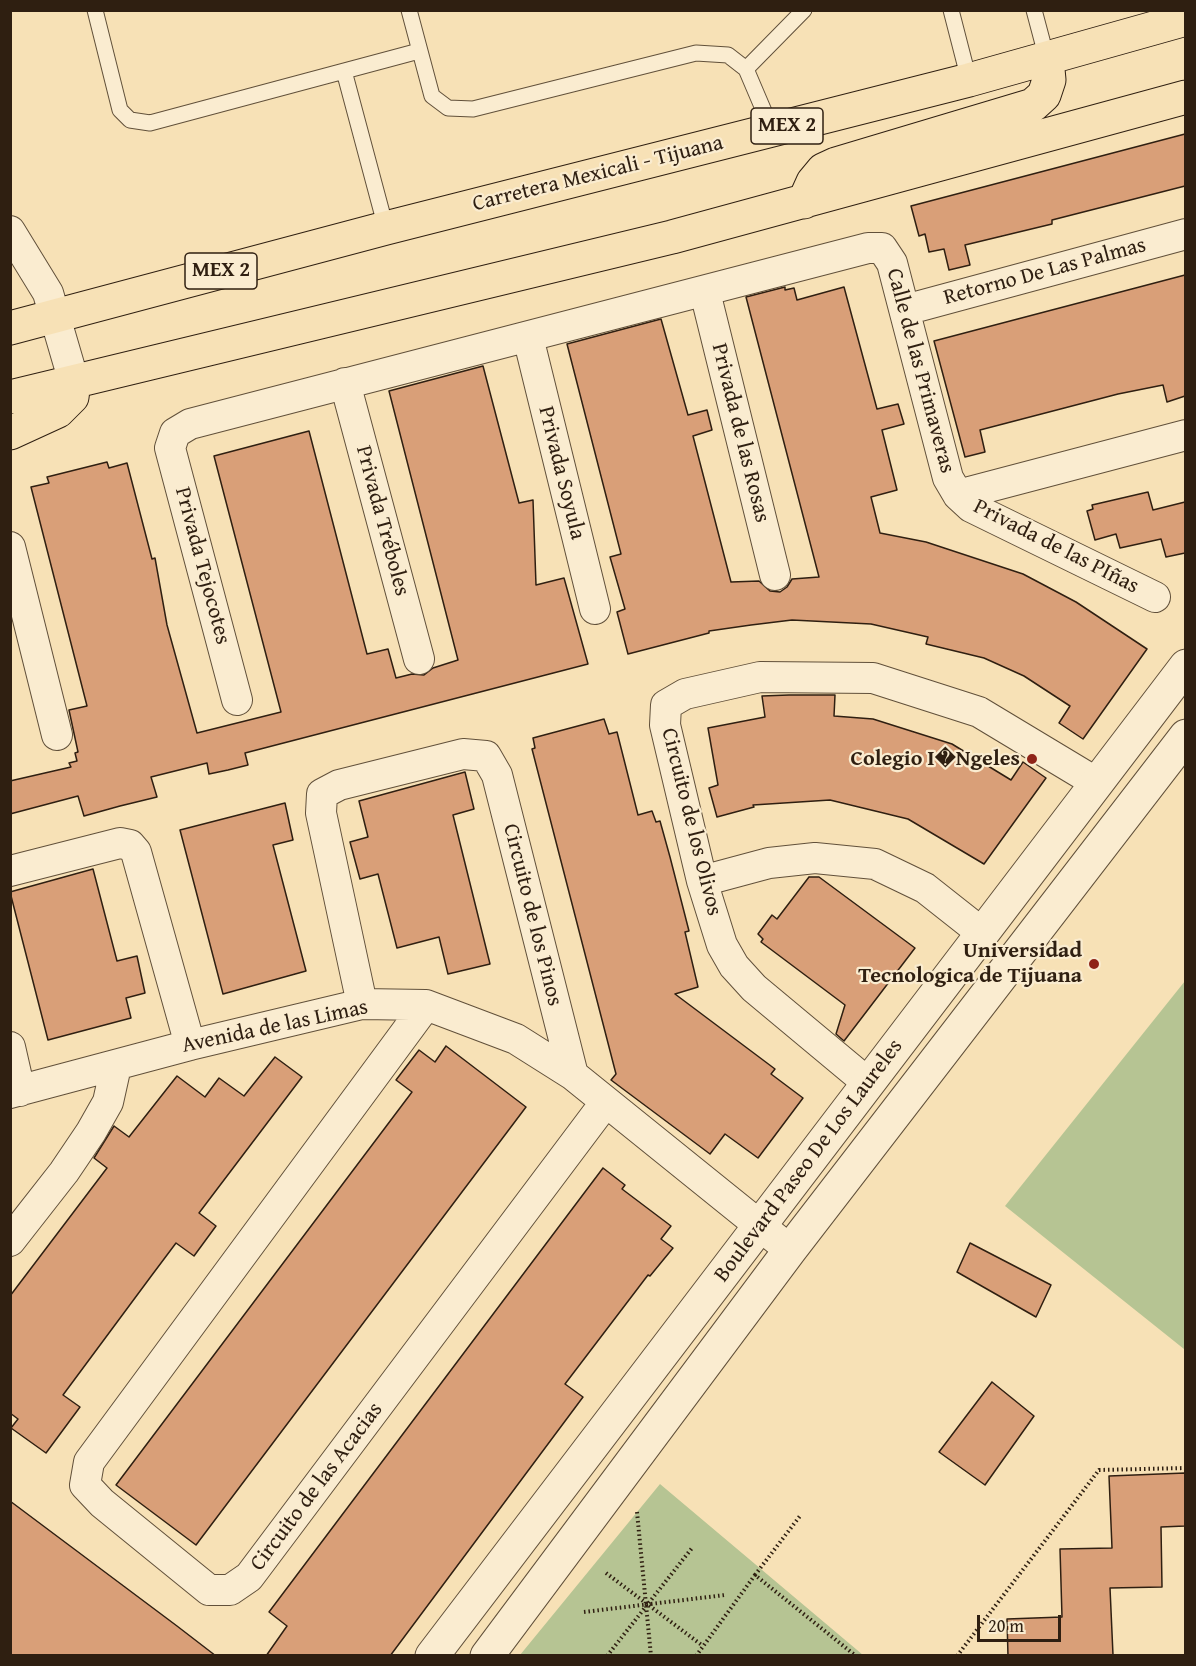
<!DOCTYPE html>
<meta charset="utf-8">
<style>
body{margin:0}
#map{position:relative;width:1196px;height:1666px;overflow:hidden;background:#f7e1b6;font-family:"Gentium Book Plus",serif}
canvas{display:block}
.frame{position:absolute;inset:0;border:12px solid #2f1f11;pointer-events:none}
.scale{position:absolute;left:977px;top:1615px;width:84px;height:27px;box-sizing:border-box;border:3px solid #2f1f11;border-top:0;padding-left:8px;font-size:18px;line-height:21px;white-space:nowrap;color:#2f1f11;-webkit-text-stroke:4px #faecd0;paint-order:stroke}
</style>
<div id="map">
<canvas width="1196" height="1666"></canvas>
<div class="frame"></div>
<div class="scale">20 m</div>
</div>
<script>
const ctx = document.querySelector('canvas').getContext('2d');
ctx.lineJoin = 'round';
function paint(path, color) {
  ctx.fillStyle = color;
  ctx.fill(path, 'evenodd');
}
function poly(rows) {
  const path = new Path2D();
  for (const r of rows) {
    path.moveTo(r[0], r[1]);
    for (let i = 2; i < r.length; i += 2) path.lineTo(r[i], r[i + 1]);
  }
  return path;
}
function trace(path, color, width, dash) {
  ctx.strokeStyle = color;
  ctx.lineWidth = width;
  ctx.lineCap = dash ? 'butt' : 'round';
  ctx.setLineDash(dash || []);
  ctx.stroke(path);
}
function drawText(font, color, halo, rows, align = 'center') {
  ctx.font = font + ' "Gentium Book Plus",serif';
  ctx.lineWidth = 4.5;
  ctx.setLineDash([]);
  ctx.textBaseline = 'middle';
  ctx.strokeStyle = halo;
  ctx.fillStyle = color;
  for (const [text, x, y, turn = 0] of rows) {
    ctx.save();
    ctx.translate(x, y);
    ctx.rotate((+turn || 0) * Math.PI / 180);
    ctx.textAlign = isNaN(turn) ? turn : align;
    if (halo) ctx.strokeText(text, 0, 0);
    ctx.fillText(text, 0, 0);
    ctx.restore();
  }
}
paint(poly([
 [1185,981,1186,1347,1184,1349,1005,1206],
 [660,1484,863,1655,520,1655]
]), '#b6c493');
const building = poly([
 [1185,134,1185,186,1052,220,1052,224,965,245,970,265,949,270,944,249,929,252,925,234,919,236,911,206,1185,134],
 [1185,275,1185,396,1167,402,1163,385,1118,394,980,430,985,452,965,457,934,341,1185,275],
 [785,287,785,290,794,288,797,300,844,287,877,409,898,404,904,424,882,430,897,490,871,497,880,533,926,542,1023,574,1076,602,1147,649,1083,739,1059,723,1070,706,1024,676,984,658,926,644,928,637,871,624,792,620,751,625,709,631,709,633,628,654,617,612,625,609,610,557,621,554,567,344,661,319,688,415,707,410,712,430,693,436,731,582,759,581,770,591,780,592,787,587,792,579,819,577,746,297,785,287],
 [483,366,519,503,533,500,536,585,564,578,588,664,245,753,248,765,228,770,209,774,207,763,151,777,157,797,120,806,84,816,78,796,10,814,10,781,71,767,69,763,77,761,75,753,78,752,69,710,87,706,31,487,49,483,47,477,107,462,109,468,127,463,152,559,155,558,167,625,197,733,281,712,214,456,309,431,367,654,388,649,396,678,412,674,424,675,433,668,458,660,389,391,483,366],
 [1148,492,1153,510,1185,502,1185,553,1166,557,1161,539,1120,548,1116,534,1095,540,1087,511,1093,509,1092,505,1148,492],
 [789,695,835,695,834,716,873,719,952,744,1011,780,1023,762,1046,778,984,864,908,819,830,800,753,805,754,807,717,817,709,788,718,785,708,728,765,717,762,696,789,695],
 [604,719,609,734,617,732,638,815,652,811,656,822,660,821,670,857,689,931,685,932,698,987,675,994,775,1069,771,1074,803,1098,758,1158,725,1134,710,1154,611,1080,616,1074,532,749,535,748,533,738,604,719],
 [465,772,474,809,453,815,490,964,448,974,439,937,397,948,378,874,360,879,350,842,368,837,359,801,465,772],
 [285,803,293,840,273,845,306,971,223,994,180,830,285,803],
 [93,869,117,961,137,956,145,993,126,998,131,1018,48,1040,10,892,93,869],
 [809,877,819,877,915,948,844,1041,836,1034,845,1005,761,942,763,939,758,934,772,915,777,919,809,877],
 [446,1046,526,1107,196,1545,116,1485,412,1092,396,1080,419,1050,435,1062,446,1046],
 [275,1057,302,1077,199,1213,216,1226,194,1256,176,1243,152,1275,63,1395,80,1407,46,1453,11,1428,18,1419,10,1413,10,1296,107,1168,94,1158,114,1126,129,1137,177,1076,205,1097,219,1078,244,1096,275,1057],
 [603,1168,625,1185,622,1189,671,1226,661,1239,673,1248,650,1276,648,1275,565,1384,583,1397,390,1656,266,1656,287,1626,269,1612,603,1168],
 [970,1243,1051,1285,1036,1317,957,1272,970,1243],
 [992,1382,1034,1416,985,1485,939,1452,992,1382],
 [1185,1473,1185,1526,1161,1527,1162,1587,1110,1588,1113,1655,1008,1656,1007,1619,1062,1617,1060,1549,1112,1548,1109,1476,1185,1473],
 [10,1501,177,1626,216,1656,10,1656,10,1501]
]);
paint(building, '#d99f78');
trace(building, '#2f1f11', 1.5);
const service = poly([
 [95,10,120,110,130,120,150,123,419,51],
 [409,10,432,96,448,108,473,109,696,53,728,55,746,69,772,130],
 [951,10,969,80],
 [1034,10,1047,59],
 [746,69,804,10],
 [344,71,386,228]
]);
const minor = poly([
 [10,231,48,293,74,382],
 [705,292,775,575],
 [905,310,1186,234],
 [528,337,595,609],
 [345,383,419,659],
 [958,495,1186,435],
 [10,547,57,735],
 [237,700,170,448,175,433,190,424,868,248,882,248,892,263,948,478,958,495,971,507,1155,597],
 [10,871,120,843,130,845,136,852,190,1045],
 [702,881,769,863,815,858,875,864,925,888,982,933],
 [362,1004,321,813,322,794,339,785,463,754,486,756,497,775,573,1075],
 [426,1005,89,1462,85,1485,102,1503,209,1590,230,1590,249,1577,605,1103],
 [10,1047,20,1091],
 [868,1083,754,988,734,966,722,945,702,881,665,725,666,705,685,694,760,677,873,678,979,712,1097,783],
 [10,1093,190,1045,362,1004,426,1005,516,1039,573,1075,790,1250],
 [10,1241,64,1172,91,1132,108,1102,116,1066]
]);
const tertiary = poly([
 [432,1656,1186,666],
 [487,1656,790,1250,1186,736]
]);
const primary = poly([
 [804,202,813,182,823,170,836,164,1033,105,1044,95,1049,80,1047,59],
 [10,328,386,228,969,80,1186,19],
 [10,397,672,237,1186,97],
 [10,433,58,411,72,397,74,382]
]);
trace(service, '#61503a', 17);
trace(minor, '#61503a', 32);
trace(tertiary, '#61503a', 35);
trace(primary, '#2f1f11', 35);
trace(poly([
 [637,1512,651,1656],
 [606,1573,703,1646],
 [755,1575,800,1516],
 [584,1612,725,1595],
 [607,1656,692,1548],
 [696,1656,755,1575,856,1656],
 [957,1656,1099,1470,1186,1468]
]), '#2f1f11', 4, [1.5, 3]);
trace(service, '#faecd0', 15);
trace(minor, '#faecd0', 30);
trace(tertiary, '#faecd0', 33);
trace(primary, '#f7e1b6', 33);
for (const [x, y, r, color] of [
 [1032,759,6,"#8f2418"],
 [1094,964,6,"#8f2418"]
]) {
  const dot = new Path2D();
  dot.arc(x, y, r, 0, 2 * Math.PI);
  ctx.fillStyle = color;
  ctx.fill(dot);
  trace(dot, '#faecd0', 2);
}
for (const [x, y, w] of [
 [787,126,72],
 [221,271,72]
]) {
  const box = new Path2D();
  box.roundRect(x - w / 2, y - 18, w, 36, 4.5);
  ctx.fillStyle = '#faecd0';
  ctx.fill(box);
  trace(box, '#2f1f11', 1.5);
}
drawText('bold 21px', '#2f1f11', null, [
 ["MEX 2",787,126],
 ["MEX 2",221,271]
]);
drawText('22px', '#2f1f11', '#faecd0', [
 ["Carretera Mexicali - Tijuana",598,174,-14],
 ["Retorno De Las Palmas",1045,272,-15],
 ["Calle de las Primaveras",920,371,75],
 ["Privada de las Rosas",740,433,76],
 ["Privada Soyula",561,473,76],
 ["Privada Tréboles",382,521,75],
 ["Privada de las PIñas",1056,547,27],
 ["Privada Tejocotes",202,566,75],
 ["Circuito de los Olivos",691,822,76],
 ["Circuito de los Pinos",532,915,76],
 ["Avenida de las Limas",275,1027,-12],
 ["Boulevard Paseo De Los Laureles",809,1161,-53],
 ["Circuito de las Acacias",317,1487,-53]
]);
drawText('bold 22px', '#2f1f11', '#faecd0', [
 ["Colegio I�Ngeles",1020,759],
 ["Universidad",1082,951],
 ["Tecnologica de Tijuana",1082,976]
], 'right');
</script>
